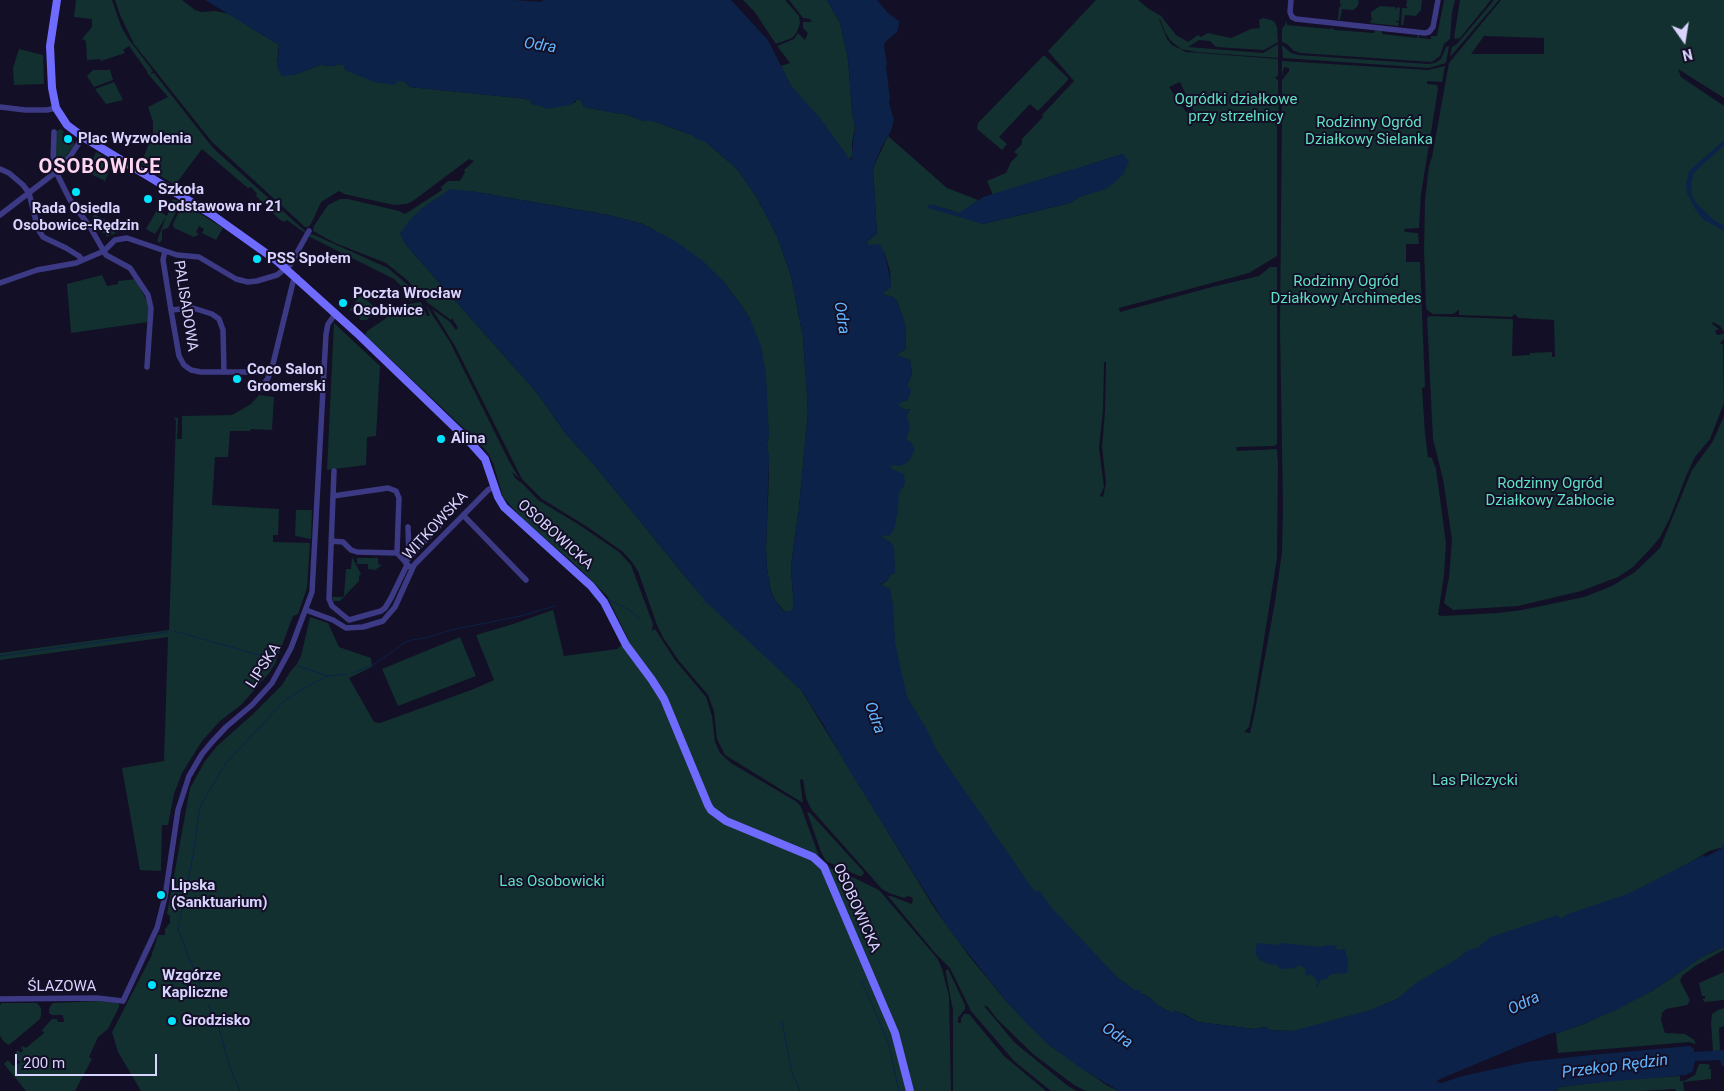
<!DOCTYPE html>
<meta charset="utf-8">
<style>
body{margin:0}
#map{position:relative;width:1724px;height:1091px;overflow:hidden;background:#130f26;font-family:Roboto,sans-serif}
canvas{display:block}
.north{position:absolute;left:1659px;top:15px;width:50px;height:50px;-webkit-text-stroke:4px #130f26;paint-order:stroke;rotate:167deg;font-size:14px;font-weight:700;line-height:20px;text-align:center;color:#d9d4ff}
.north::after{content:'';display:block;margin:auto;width:18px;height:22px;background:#d9d4ff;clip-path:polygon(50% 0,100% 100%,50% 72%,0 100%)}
.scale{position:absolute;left:15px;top:1054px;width:142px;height:22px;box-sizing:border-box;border:2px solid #d9d4ff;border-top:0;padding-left:6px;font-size:15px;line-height:18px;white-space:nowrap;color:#d9d4ff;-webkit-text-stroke:4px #130f26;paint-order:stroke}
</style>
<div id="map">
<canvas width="1724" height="1091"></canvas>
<div class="north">N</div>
<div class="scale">200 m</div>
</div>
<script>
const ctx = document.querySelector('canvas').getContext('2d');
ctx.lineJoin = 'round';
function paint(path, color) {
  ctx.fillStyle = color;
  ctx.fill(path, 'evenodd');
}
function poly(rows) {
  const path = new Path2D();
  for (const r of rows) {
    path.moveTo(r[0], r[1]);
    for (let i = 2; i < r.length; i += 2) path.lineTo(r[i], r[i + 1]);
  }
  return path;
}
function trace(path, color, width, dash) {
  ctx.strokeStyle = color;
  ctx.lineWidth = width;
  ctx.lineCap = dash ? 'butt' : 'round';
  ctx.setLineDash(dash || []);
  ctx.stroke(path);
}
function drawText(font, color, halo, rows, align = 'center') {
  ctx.font = font + ' Roboto,sans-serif';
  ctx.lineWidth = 4;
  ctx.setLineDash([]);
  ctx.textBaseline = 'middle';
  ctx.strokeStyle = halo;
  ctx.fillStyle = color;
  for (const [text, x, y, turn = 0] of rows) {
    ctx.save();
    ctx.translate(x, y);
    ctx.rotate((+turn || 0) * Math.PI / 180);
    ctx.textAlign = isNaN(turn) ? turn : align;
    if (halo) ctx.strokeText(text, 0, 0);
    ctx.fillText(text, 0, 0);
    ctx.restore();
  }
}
paint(poly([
 [76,0,112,0,121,26,127,37,153,71,150,74,154,73,213,148,305,231,305,233,287,220,284,222,279,219,256,196,257,194,251,187,248,188,243,184,202,149,175,185,141,164,153,133,153,122,148,107,168,97,148,74,147,71,129,46,123,50,125,53,101,61,100,59,87,60,86,41,82,39,92,27,92,19,74,17],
 [115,0,182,0,195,10,201,12,216,11,229,14,279,45,277,61,294,75,320,65,335,66,338,64,405,82,410,87,518,98,530,100,532,104,546,107,575,103,577,99,581,100,584,107,621,114,622,113,644,121,653,121,692,135,707,143,737,169,756,196,777,236,791,276,803,337,808,411,799,508,792,558,791,570,794,607,791,611,788,612,784,611,775,600,771,591,767,569,766,551,769,472,767,443,769,436,750,319,739,302,723,281,654,230,643,224,608,215,470,191,400,233,406,245,537,393,566,434,596,467,692,585,801,690,935,909,969,956,1007,1002,1049,1045,1108,1086,1119,1091,1086,1091,1074,1085,1033,1054,998,1020,987,1006,984,1006,1015,1043,1068,1086,1077,1091,1051,1091,1015,1062,971,1011,950,968,935,953,888,896,891,896,912,904,913,898,908,896,904,898,889,893,882,889,811,809,806,798,803,779,800,780,803,803,725,755,717,739,714,711,708,695,679,661,664,639,657,625,638,571,632,562,623,552,589,528,542,499,522,479,455,346,432,309,450,322,456,330,458,328,452,318,451,320,428,303,407,280,386,263,335,243,313,231,314,226,328,205,340,199,348,199,399,211,405,214,442,190,441,187,448,181,460,181,465,172,464,170,474,161,469,159,413,201,406,204,394,205,344,194,339,191,321,202,311,224,308,227,305,227,212,142,134,44,120,15],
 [743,0,785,0,799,16,800,23,797,32,792,38,776,44,754,11],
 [789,0,827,0,840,23,848,59,852,111,855,128,852,143,852,156,849,160,843,150,791,86,781,66,790,63,777,46,794,39,798,33,805,40,808,33,803,28,803,22,812,22,810,19,803,18],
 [1096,0,1138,0,1149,9,1161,16,1176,35,1188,42,1198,35,1201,37,1208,33,1231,38,1251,29,1260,28,1259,20,1263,18,1274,21,1277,27,1278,42,1264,50,1216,47,1210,41,1199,40,1188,47,1263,53,1278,44,1278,58,1196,52,1181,49,1170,40,1165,32,1160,19,1159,19,1167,39,1172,45,1186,52,1278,59,1278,75,1275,78,1278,80,1279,122,1277,125,1277,256,1249,273,1119,308,1120,312,1212,287,1259,276,1270,267,1277,267,1277,444,1274,446,1236,447,1237,451,1277,449,1278,463,1277,558,1254,702,1249,727,1244,732,1250,733,1254,716,1275,602,1282,552,1283,506,1280,329,1282,105,1282,80,1289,71,1289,68,1284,67,1282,76,1282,61,1428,70,1445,66,1442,82,1427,81,1427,84,1437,85,1438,89,1421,194,1419,228,1404,229,1405,232,1418,233,1419,244,1406,244,1406,262,1420,262,1425,387,1422,388,1425,434,1428,457,1432,458,1436,469,1446,543,1444,575,1438,615,1442,616,1498,613,1522,610,1584,597,1612,586,1635,572,1660,548,1692,470,1713,441,1724,416,1724,847,1709,851,1676,871,1629,894,1370,1011,1315,1027,1293,1031,1270,1030,1266,1027,1254,1029,1198,1022,1184,1014,1173,1013,1157,1005,1149,997,1134,990,1117,977,1030,889,948,772,906,698,895,652,890,589,880,585,887,581,890,575,894,573,891,543,882,537,898,494,903,474,889,469,906,440,906,416,910,409,904,410,897,404,907,400,908,383,912,375,910,360,895,355,906,349,905,324,897,301,893,297,884,295,884,292,891,287,890,271,884,251,868,245,867,241,877,234,873,168,888,136,947,188,978,200,971,207,959,213,930,204,983,224,1070,203,1079,197,1106,188,1123,154,993,195,987,181,1006,173,1011,162,1018,155,1014,152,1022,144,1022,139,1043,117,1042,115,1074,81,1048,51],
 [1180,82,1194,112,1191,113,1189,111,1186,112,1169,87],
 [1104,362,1106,362,1105,411,1102,447,1106,483,1103,497,1100,496,1104,487,1099,448,1103,410],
 [1340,0,1358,0,1359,2,1357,7,1353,10,1342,9,1340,20,1338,20,1339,8,1343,3,1340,5],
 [1407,0,1422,0,1421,10,1416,16,1405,15,1403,25,1401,25,1402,8,1408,8,1406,6],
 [1444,0,1455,0,1452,13,1450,39,1444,44,1440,56,1432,62,1300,53,1294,51,1287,44,1282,42,1282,29,1287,21,1287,25,1330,29,1332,28,1335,30,1374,33,1375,30,1382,31,1382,34,1417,38,1418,34,1422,35,1419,35,1419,38,1431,39,1431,36,1437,36],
 [1460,0,1491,0,1460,38,1456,39,1454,38],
 [1494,0,1499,0,1450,57,1452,47,1457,44],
 [1501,0,1724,0,1724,98,1678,69,1681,77,1724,106,1724,332,1720,326,1713,322,1712,324,1719,329,1715,331,1716,334,1719,335,1724,333,1724,339,1720,343,1723,345,1724,343,1723,346,1724,403,1710,439,1695,457,1687,474,1669,520,1660,537,1652,547,1633,567,1618,577,1581,591,1518,606,1453,610,1444,603,1449,577,1452,540,1443,479,1433,439,1427,318,1429,316,1511,319,1513,320,1512,356,1530,355,1530,353,1552,352,1552,357,1555,357,1554,320,1519,318,1514,314,1512,317,1459,315,1459,310,1453,314,1433,314,1427,310,1426,306,1424,251,1425,200,1429,166,1432,157,1449,63],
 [1484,36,1544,38,1544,54,1471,54],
 [1380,6,1395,7,1396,10,1397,7,1400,8,1399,21,1395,21,1399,23,1398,26,1370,23,1371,20,1373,19,1371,18,1371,12],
 [1282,45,1291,53,1298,55,1428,64,1435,63,1441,59,1446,47,1449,46,1446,63,1429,68,1283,58],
 [19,49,43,55,44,84,14,85,13,68],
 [1043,56,1045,56,1068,78,1068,80,1038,111,1030,104,999,137,1007,144,1002,150,977,129,978,123],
 [93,70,110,70,113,80,94,87,87,76],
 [114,82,123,100,106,104,95,89],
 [61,129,64,132,62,135,67,139,69,136,74,140,74,146,60,163,56,164,55,161,56,131],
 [96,152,113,162,105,181,87,172],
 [173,199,181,202,168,228,162,230,162,239,160,243,157,241,166,217,155,234,146,229,157,210,167,216],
 [183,203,223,228,216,240,202,233,204,229,199,226,196,232,199,234,194,237,174,228,173,224],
 [94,214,119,227,120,231,116,232,113,235,110,234,108,237,106,236,106,234,101,232,101,228,99,229,97,227,99,224,91,221],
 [312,234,388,268,408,285,417,296,417,299,410,301,409,299,413,298,394,279,308,236],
 [102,275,107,286,118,284,118,281,136,279,149,306,148,322,71,333,67,284],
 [362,296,377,309,367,320,360,320,359,316,349,310,359,297],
 [421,302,427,316,430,316,426,305,450,342,509,461,519,478,512,472,515,478,524,485,538,500,578,524,619,552,631,565,653,624,652,631,655,629,675,660,706,697,712,716,715,742,720,753,731,763,797,802,801,807,819,856,832,869,840,871,879,890,937,958,942,969,949,996,951,1091,141,1091,118,1052,112,1032,151,957,158,935,165,935,165,929,170,923,170,916,167,914,190,788,205,761,217,746,252,715,282,685,290,672,297,664,301,656,310,617,328,623,339,647,371,658,372,667,349,678,374,722,380,723,474,689,494,680,476,635,510,625,553,610,564,656,617,649,628,639,607,596,580,569,523,519,509,504,503,497,493,463,488,453,475,439,365,335,367,331,385,319,398,306],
 [334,323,380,366,376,436,367,437,366,465,327,470],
 [259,395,274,397,272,430,251,429,250,431,230,431,228,457,215,457,212,505,279,509,278,535,273,535,273,542,310,543,307,588,298,614,293,616,275,664,269,673,241,705,220,721,202,741,182,773,174,794,168,825,162,825,161,871,140,870,122,768,164,761,168,637,0,660,0,653,169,630,176,421,174,417,178,418,177,439,182,439,182,416,232,415,251,404],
 [296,510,312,510,311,539,295,536],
 [352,557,361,574,359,576,359,581,340,601,333,601,332,597,343,597,344,595,346,569,351,569],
 [357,558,378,558,378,564,382,565,375,570,368,569,368,564,357,564],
 [460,637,476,676,398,706,382,669],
 [807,812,810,813,863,871,864,873,862,876,859,876,826,861,821,852],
 [1721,948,1724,948,1724,950,1695,966,1682,976,1680,981,1690,1000,1687,1005,1666,1009,1662,1013,1661,1020,1665,1033,1685,1034,1694,1040,1696,1044,1689,1042,1558,1053,1556,1034,1586,1023,1652,991,1702,957],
 [948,969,965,1005,965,1009,958,1018,958,1023,961,1023,961,1019,964,1014,969,1014,1004,1056,1046,1091,953,1091,953,1010,946,974,946,970],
 [1724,972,1724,1000,1705,1002,1702,999,1705,999,1705,996,1702,996,1699,983],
 [100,1001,117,1003,119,1004,119,1007,108,1029,98,1037,89,1057,92,1059,75,1091,26,1091,4,1064,8,1060,13,1066,20,1063,15,1056,16,1052,18,1050,21,1053,23,1050,21,1048,23,1046,26,1048,44,1033,42,1030,52,1019,57,1019,58,1022,64,1022,63,1015,52,1015,49,1013,49,1009,51,1005,53,1003],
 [2,1003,37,1003,41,1008,41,1016,39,1020,9,1045,4,1042,0,1036,0,1005],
 [1724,1008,1724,1026,1719,1028,1720,1051,1713,1051,1711,1023,1712,1014,1718,1010],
 [1699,1064,1708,1064,1710,1066,1708,1069,1711,1069,1711,1079,1683,1082,1684,1090,1685,1091,1676,1091,1675,1089,1639,1091,1556,1091,1559,1087,1617,1080,1680,1076,1680,1081,1684,1081,1695,1075]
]), '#12302f');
paint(poly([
 [205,0,515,0,541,2,543,0,731,0,768,40,791,86,821,119,851,161,855,128,852,111,848,59,840,23,827,0,877,0,888,13,899,21,899,24,897,32,885,42,884,45,887,65,886,66,890,99,889,103,894,120,891,131,881,148,873,168,877,234,868,240,867,243,869,245,879,244,884,251,891,282,891,287,884,292,884,295,893,297,897,301,905,324,906,349,896,355,910,360,912,375,908,383,908,386,911,389,910,396,907,400,898,404,904,410,911,409,906,416,909,421,910,427,906,440,910,441,915,449,909,461,901,466,892,465,890,468,904,474,905,484,899,494,898,510,894,530,889,536,883,535,882,537,891,543,894,547,895,573,890,575,887,581,880,584,890,589,893,604,895,642,907,697,926,728,936,749,1035,892,1039,890,1052,908,1117,977,1134,990,1140,990,1142,994,1149,997,1157,1005,1173,1013,1175,1010,1198,1022,1254,1029,1267,1027,1270,1030,1293,1031,1370,1010,1397,999,1416,983,1457,959,1468,950,1477,948,1490,937,1558,915,1560,919,1568,914,1630,893,1704,855,1705,857,1711,854,1722,848,1722,845,1724,844,1724,948,1720,948,1702,957,1652,991,1618,1009,1586,1023,1556,1034,1555,1032,1526,1043,1438,1080,1437,1082,1441,1083,1463,1076,1526,1062,1590,1055,1690,1046,1694,1049,1694,1052,1724,1050,1724,1066,1722,1066,1720,1060,1695,1061,1693,1071,1686,1075,1593,1083,1559,1087,1556,1091,1119,1091,1082,1069,1049,1045,1028,1025,1007,1002,948,928,851,773,823,724,801,690,706,602,596,467,566,434,537,393,406,245,400,233,408,222,421,209,450,189,470,191,608,215,643,224,675,241,703,261,723,281,739,302,750,319,761,346,766,374,769,436,767,443,769,456,766,551,767,569,771,591,775,600,783,611,788,612,791,611,794,607,791,570,792,558,799,508,808,411,803,337,791,276,777,236,756,196,737,169,707,143,695,138,692,135,653,121,644,121,622,113,621,114,584,107,581,100,577,99,571,105,546,109,539,105,532,105,530,100,518,98,409,87,405,82,399,81,394,85,374,82,345,70,344,66,338,64,335,66,320,65,294,75,282,76,277,68,279,45],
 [1724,140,1724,145,1694,173,1691,184,1692,196,1698,205,1714,220,1724,226,1724,231,1703,219,1695,209,1687,193,1686,185,1689,171],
 [1123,154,1129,162,1123,175,1114,183,1106,189,1079,197,1070,203,983,224,928,208,929,204,959,213,983,197],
 [1259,943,1276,945,1282,943,1319,947,1329,945,1337,946,1336,950,1345,949,1348,961,1347,973,1331,974,1327,979,1321,980,1317,987,1316,986,1318,982,1311,974,1306,976,1305,968,1298,965,1296,968,1280,969,1277,965,1268,964,1260,960,1256,955,1256,946]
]), '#0c2248');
trace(poly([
 [606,599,628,609,639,618],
 [702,604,706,602],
 [174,631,277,660],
 [0,656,167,632],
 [298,666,328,676],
 [352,673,372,666,404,643,411,640,426,638,451,630,521,616,555,606],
 [862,981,888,1042,899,1091],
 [206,1001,178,929,193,856,199,813,202,803,226,763,285,700,310,685,328,676,347,674],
 [208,1005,218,1024,230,1068,240,1091],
 [782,1022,792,1073,800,1091]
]), '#0c2248', 1);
trace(poly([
 [1291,0,1290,12,1292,17,1296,19,1425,33,1429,32,1433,27,1438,0],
 [0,107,25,110,47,110,56,108],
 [54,132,53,163,58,170],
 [0,169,9,173,23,185,29,193,38,229,43,237,66,248,79,256,82,260],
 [56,172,70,200,90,227,106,255,130,268,148,295,151,308,147,367],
 [0,215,56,172,71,155,83,137],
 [165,251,163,260,171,310,179,356,184,365,191,370,201,372,270,372],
 [0,283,37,270,76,263,104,251,115,240,127,238,177,255,199,257,236,279,248,282,257,281,277,275,290,265,309,231],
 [171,310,193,308,212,314,219,319,223,330,224,372],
 [260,390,268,378,273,364,293,282,297,277],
 [334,471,329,599,332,606,349,620,381,611,385,608,391,598,407,565],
 [333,496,388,488,396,491,399,498,397,553,410,567],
 [463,515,526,580],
 [408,527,409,558],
 [331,541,343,542,351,550,357,552,397,553],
 [405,562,439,526],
 [306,610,333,620,346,628,363,627,383,621,395,607,414,565,488,490,495,486],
 [0,999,97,998,123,1001,157,928,165,897,178,810,189,776,202,754,212,742,226,727,252,705,272,683,291,648,312,592,326,334,328,324,336,313]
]), '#3d3a85', 5.5);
trace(poly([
 [57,0,50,46,52,88,56,108,67,125,83,137,211,214,277,261,359,335,468,440,485,459,498,497,504,507,591,586,604,602,626,645,652,680,664,699,708,805,711,810,726,821,813,857,824,867,895,1033,910,1091]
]), '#6f6bff', 8);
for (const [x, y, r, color] of [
 [68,139,5,"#00e5ff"],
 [76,192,5,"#00e5ff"],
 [148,199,5,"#00e5ff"],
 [257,259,5,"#00e5ff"],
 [343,303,5,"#00e5ff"],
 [237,379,5,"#00e5ff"],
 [441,439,5,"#00e5ff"],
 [161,895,5,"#00e5ff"],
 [152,985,5,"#00e5ff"],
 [172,1021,5,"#00e5ff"]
]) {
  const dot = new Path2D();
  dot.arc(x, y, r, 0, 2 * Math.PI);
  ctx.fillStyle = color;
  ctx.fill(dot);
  trace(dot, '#130f26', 2);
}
drawText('15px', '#5fe0c0', '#130f26', [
 ["Ogródki działkowe",1236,100],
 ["przy strzelnicy",1236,117],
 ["Rodzinny Ogród",1369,123],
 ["Działkowy Sielanka",1369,140],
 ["Rodzinny Ogród",1346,282],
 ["Działkowy Archimedes",1346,299],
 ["Rodzinny Ogród",1550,484],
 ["Działkowy Zabłocie",1550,501],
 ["Las Pilczycki",1475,781],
 ["Las Osobowicki",552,882]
]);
drawText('bold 15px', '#d9d4ff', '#130f26', [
 ["Plac Wyzwolenia",78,139],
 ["Szkoła",158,190],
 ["Podstawowa nr 21",158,207],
 ["Rada Osiedla",76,209,"center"],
 ["Osobowice-Rędzin",76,226,"center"],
 ["PSS Społem",267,259],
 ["Poczta Wrocław",353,294],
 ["Osobiwice",353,311],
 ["Coco Salon",247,370],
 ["Groomerski",247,387],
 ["Alina",451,439],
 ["Lipska",171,886],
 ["(Sanktuarium)",171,903],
 ["Wzgórze",162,976],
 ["Kapliczne",162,993],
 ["Grodzisko",182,1021]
], 'left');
drawText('15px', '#d9d4ff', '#130f26', [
 ["PALISADOWA",185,306,81],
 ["WITKOWSKA",436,526,-47],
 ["OSOBOWICKA",555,535,42],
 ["LIPSKA",264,666,-57],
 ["OSOBOWICKA",856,908,66],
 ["ŚLAZOWA",62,987]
]);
drawText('italic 16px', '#62b6ff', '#130f26', [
 ["Odra",540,46,9],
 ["Odra",841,318,81],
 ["Odra",874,718,70],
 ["Odra",1524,1004,-26],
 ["Odra",1117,1036,33],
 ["Przekop Rędzin",1615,1067,-7]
]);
ctx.letterSpacing = '1px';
drawText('bold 20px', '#ffd6f0', '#130f26', [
 ["OSOBOWICE",100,168]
]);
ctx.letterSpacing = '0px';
</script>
